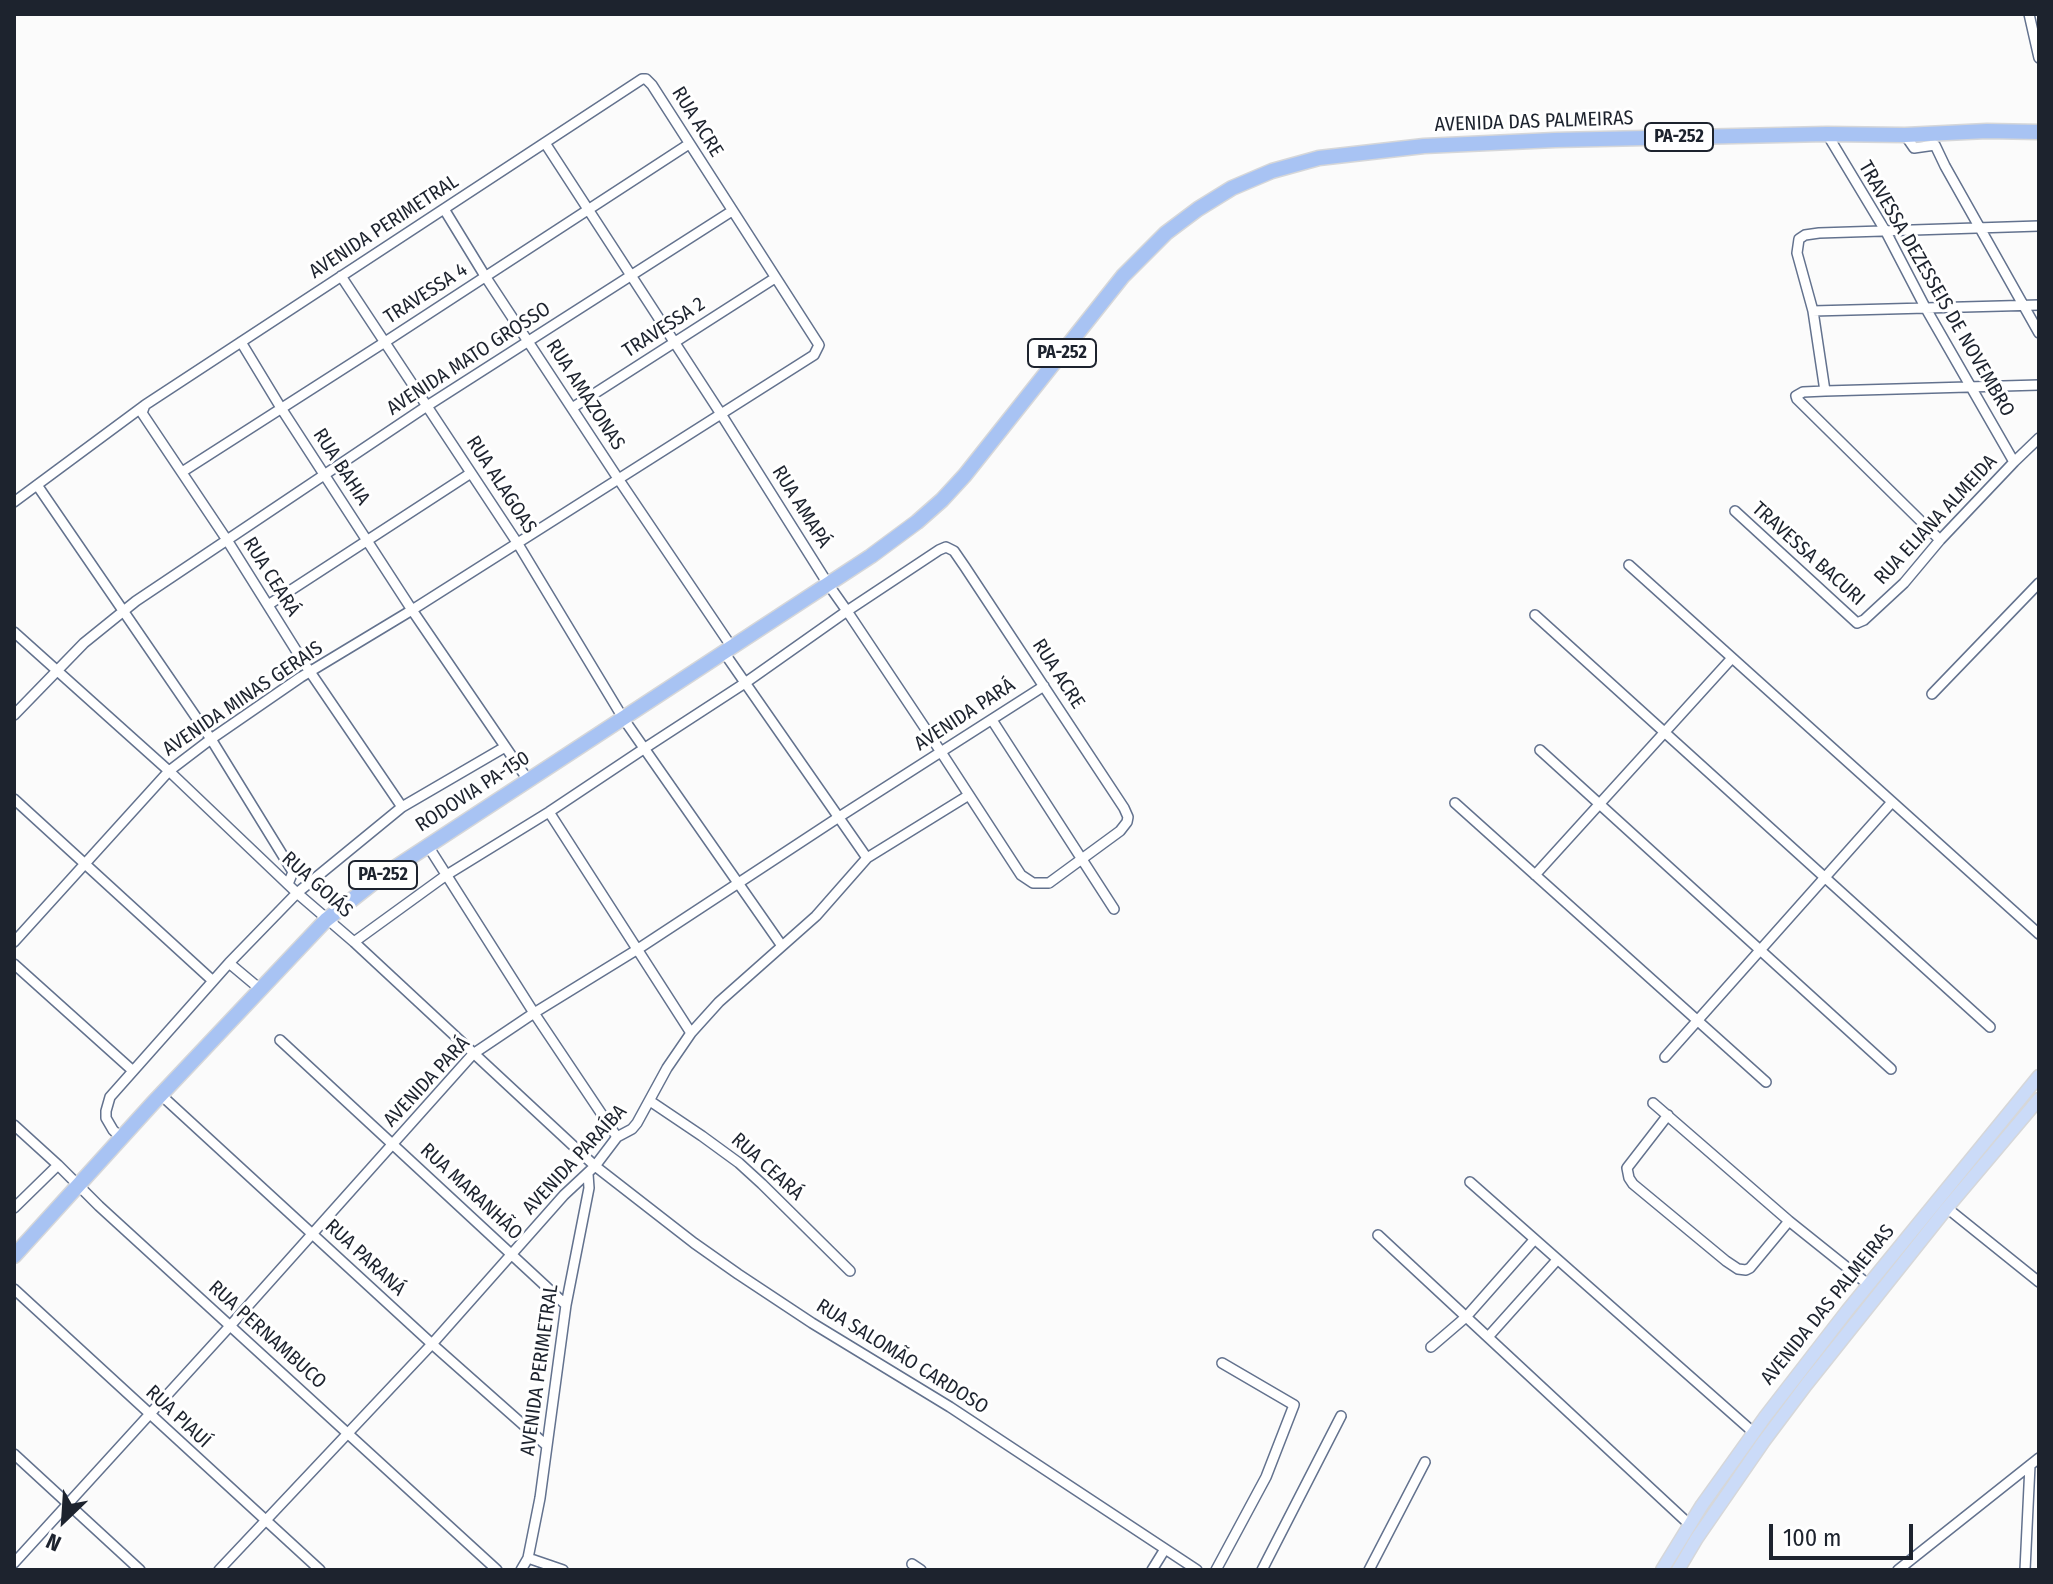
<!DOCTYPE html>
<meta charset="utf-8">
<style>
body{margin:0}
#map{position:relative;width:2053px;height:1584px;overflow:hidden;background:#fbfbfb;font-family:"Fira Sans Condensed",sans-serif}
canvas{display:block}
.frame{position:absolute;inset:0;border:16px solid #1d232e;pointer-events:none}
.north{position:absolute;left:24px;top:1480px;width:80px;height:80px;-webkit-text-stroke:6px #fff;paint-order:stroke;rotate:205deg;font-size:22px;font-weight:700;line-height:32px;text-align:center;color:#1d232e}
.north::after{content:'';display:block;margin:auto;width:28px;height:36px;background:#1d232e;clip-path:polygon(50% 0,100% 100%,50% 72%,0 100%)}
.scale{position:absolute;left:1769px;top:1524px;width:144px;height:36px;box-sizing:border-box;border:4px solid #1d232e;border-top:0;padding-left:10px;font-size:24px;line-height:28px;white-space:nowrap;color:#1d232e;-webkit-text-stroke:6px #fff;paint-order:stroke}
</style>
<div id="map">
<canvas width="2053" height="1584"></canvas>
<div class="frame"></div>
<div class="north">N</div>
<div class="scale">100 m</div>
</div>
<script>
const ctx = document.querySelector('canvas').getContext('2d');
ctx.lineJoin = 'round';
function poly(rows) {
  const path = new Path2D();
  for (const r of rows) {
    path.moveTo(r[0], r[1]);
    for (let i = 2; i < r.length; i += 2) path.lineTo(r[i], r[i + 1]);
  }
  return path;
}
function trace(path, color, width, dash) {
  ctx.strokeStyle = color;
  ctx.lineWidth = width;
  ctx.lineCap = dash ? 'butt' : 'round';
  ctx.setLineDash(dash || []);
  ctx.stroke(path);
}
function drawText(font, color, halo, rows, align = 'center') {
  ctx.font = font + ' "Fira Sans Condensed",sans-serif';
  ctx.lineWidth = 6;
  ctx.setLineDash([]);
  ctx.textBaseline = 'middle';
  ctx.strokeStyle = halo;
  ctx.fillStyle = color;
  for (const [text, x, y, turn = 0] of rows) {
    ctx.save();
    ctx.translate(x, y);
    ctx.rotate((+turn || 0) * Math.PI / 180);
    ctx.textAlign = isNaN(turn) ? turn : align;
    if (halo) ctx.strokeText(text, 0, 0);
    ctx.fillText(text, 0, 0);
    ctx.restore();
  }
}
const minor = poly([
 [2029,14,2039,58],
 [1827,134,1886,232,1925,307,2014,462],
 [1905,135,1914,148,1935,145,1945,166,2039,333],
 [444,209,485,276,619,480,731,646],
 [341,276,518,544,623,718,782,946],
 [1813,311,2039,305],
 [241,342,281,408,412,610,528,780],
 [1825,391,1813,311,1797,253,1799,239,1805,235,1819,233,2039,226],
 [145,405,142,413,227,540,304,663,402,807],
 [572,408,775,278],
 [182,472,385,342,689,144],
 [37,485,211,739,293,872,288,884],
 [14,502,145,405,642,79,646,79,652,85,819,345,814,355,412,610,301,677,211,739,169,771,14,942],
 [1735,511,1857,623,1864,620,1904,583,1940,540,2014,462,2039,438],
 [1940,540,1797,399,1796,396,1803,392,1825,391,2039,385],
 [1629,565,2039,934],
 [268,605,471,473],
 [1535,615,1990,1027],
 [14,632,169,771,297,893,354,942,595,1166,694,1243,738,1274,812,1323,950,1407,1197,1570],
 [723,651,867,858],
 [1932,694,2039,583],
 [14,715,84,643,136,601,427,406,732,211],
 [992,720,1114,909],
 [1540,750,1891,1069],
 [14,799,213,981],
 [1455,803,1766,1082],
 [549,812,691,1033],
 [428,846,534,1013,617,1137],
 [1535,875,1732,658],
 [354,942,445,876,549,812,645,748,745,683,847,611,939,550,946,547,954,551,965,567,1124,808,1128,817,1127,822,1120,831,1049,883,1033,883,1021,875,941,752,847,611,828,584,721,414,545,143],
 [229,963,260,989],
 [14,964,132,1070],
 [280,1040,566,1305],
 [1665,1057,1892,802],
 [161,1095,432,1344,546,1445],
 [650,1101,702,1136,739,1163,762,1184,850,1271],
 [1653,1103,1789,1221,1869,1285],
 [1668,1115,1627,1168,1629,1178,1633,1184,1726,1261,1738,1269,1746,1270,1750,1268,1789,1221],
 [14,1125,58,1165,99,1206,497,1570],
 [122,1139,113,1130,106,1118,106,1111,110,1097,229,963,297,893,402,807,505,747],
 [1470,1182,1753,1432],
 [14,1208,58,1165],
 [1947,1208,2039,1282],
 [1378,1235,1690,1525],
 [14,1289,320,1570],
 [1488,1337,1557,1260],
 [1431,1347,1466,1317,1534,1240],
 [14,1454,140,1570],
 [528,1558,563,1570],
 [14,1563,230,1326,473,1054,534,1013,638,949,839,817,1044,686],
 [912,1564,921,1570],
 [219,1570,432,1344,564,1195,595,1166,617,1137,632,1129,637,1123,667,1068,691,1033,719,1002,816,916,867,858,969,795],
 [521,1570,528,1558,540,1498,566,1305,589,1188,588,1174],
 [1152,1570,1165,1549],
 [1216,1570,1266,1477,1294,1405,1222,1363],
 [1262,1570,1341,1416],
 [1369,1570,1425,1462],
 [1898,1570,2039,1458],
 [2025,1570,2030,1465]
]);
const major = poly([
 [1662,1570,1702,1505,1765,1417,1847,1311,2039,1076],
 [1678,1570,1697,1538,1764,1441,1806,1385,1947,1208,2039,1099]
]);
const highway = poly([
 [14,1256,153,1103,326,920,382,876,871,556,917,522,942,500,965,475,1123,276,1166,233,1198,209,1232,188,1272,171,1319,158,1424,146,1555,140,1827,134,1905,135,1987,131,2039,132]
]);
trace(minor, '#63728e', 12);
trace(major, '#d6d7d9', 15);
trace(highway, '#d6d7d9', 17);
trace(minor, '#fff', 9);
trace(major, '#cbdbf8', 12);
trace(highway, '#a8c3f3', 14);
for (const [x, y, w] of [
 [1679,137,68],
 [1062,353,68],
 [383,875,68]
]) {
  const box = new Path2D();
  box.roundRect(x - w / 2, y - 14, w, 28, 6);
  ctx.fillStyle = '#fff';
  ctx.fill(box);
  trace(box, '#1d232e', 2);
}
drawText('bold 18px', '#1d232e', null, [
 ["PA-252",1679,137],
 ["PA-252",1062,353],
 ["PA-252",383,875]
]);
drawText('20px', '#1d232e', '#fff', [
 ["RUA ACRE",697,122,58],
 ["AVENIDA DAS PALMEIRAS",1534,122,-2],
 ["AVENIDA PERIMETRAL",384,227,-33],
 ["TRAVESSA DEZESSEIS DE NOVEMBRO",1936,289,60],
 ["TRAVESSA 4",426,294,-33],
 ["TRAVESSA 2",664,328,-33],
 ["AVENIDA MATO GROSSO",469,359,-33],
 ["RUA AMAZONAS",585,395,57],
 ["RUA BAHIA",341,467,57],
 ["RUA ALAGOAS",501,485,57],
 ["RUA AMAPÁ",801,507,58],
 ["RUA ELIANA ALMEIDA",1936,520,-47],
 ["TRAVESSA BACURI",1808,554,42],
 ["RUA CEARÁ",271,577,58],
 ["RUA ACRE",1058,674,57],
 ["AVENIDA MINAS GERAIS",243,699,-34],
 ["AVENIDA PARÁ",965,715,-33],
 ["RODOVIA PA-150",473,792,-33],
 ["RUA GOIÁS",317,885,42],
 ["AVENIDA PARÁ",427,1082,-47],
 ["AVENIDA PARAÍBA",575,1160,-47],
 ["RUA CEARÁ",767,1167,42],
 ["RUA MARANHÃO",471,1192,43],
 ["RUA PARANÁ",365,1258,43],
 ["AVENIDA DAS PALMEIRAS",1828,1305,-51],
 ["RUA PERNAMBUCO",267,1335,42],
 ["RUA SALOMÃO CARDOSO",902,1357,32],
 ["AVENIDA PERIMETRAL",540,1370,-82],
 ["RUA PIAUÍ",178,1417,43]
]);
</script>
